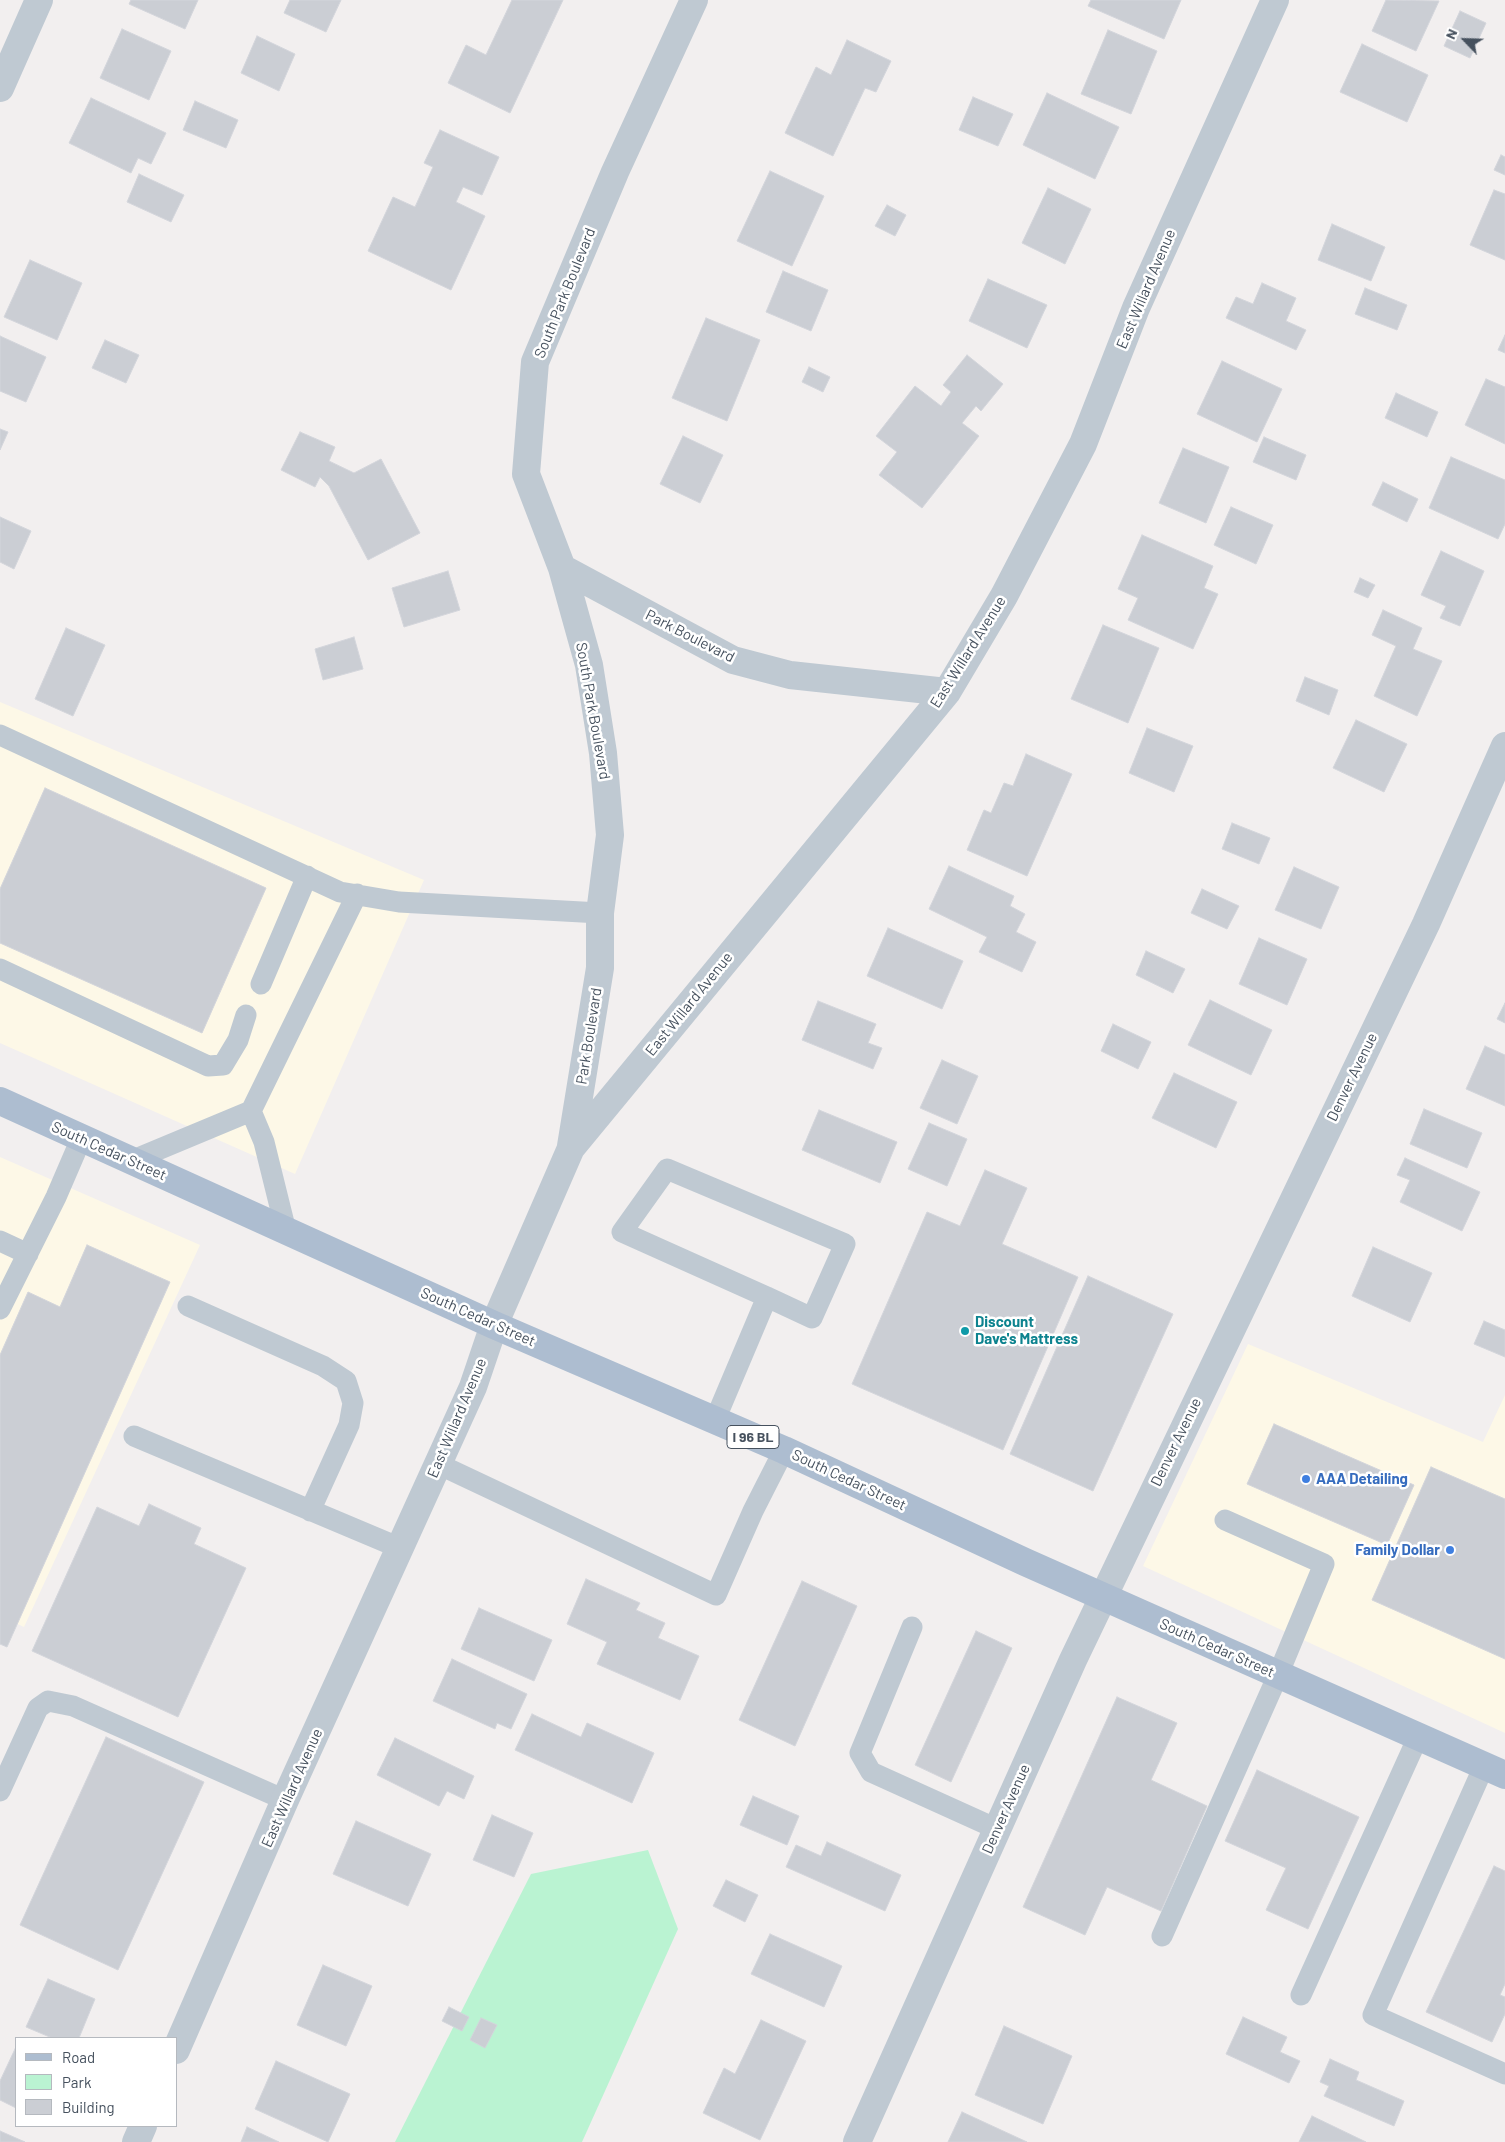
<!DOCTYPE html>
<style>
body{margin:0}
#map{position:relative;width:1505px;height:2142px;overflow:hidden;background:#f2efef;font-family:Barlow,sans-serif}
canvas{display:block}
.legend{position:absolute;left:15px;top:2037px;width:162px;height:90px;box-sizing:border-box;background:#fff;border:1px solid #b5b9bf;margin:0;padding:6px 9px;list-style:none;font-size:15px;color:#46515e}
.legend li{display:flex;align-items:center;gap:10px;height:25px}
.legend b{width:25px;border:1px solid #b5b9bf}
.north{position:absolute;left:1440px;top:15px;width:50px;height:50px;-webkit-text-stroke:4px #fff;paint-order:stroke;rotate:294deg;font-size:14px;font-weight:700;line-height:20px;text-align:center;color:#46515e}
.north::after{content:'';display:block;margin:auto;width:18px;height:22px;background:#46515e;clip-path:polygon(50% 0,100% 100%,50% 72%,0 100%)}
</style>
<div id="map">
<canvas width="1505" height="2142"></canvas>
<ul class="legend">
<li><b style="height:6px;background:#adbdd0"></b>Road</li>
<li><b style="height:14px;background:#baf3d2"></b>Park</li>
<li><b style="height:14px;background:#cbced4"></b>Building</li>
</ul>
<div class="north">N</div>
</div>
<script>
const ctx = document.querySelector('canvas').getContext('2d');
ctx.lineJoin = 'round';
function paint(path, color) {
  ctx.fillStyle = color;
  ctx.fill(path, 'evenodd');
}
function poly(rows) {
  const path = new Path2D();
  for (const r of rows) {
    path.moveTo(r[0], r[1]);
    for (let i = 2; i < r.length; i += 2) path.lineTo(r[i], r[i + 1]);
  }
  return path;
}
function trace(path, color, width, dash) {
  ctx.strokeStyle = color;
  ctx.lineWidth = width;
  ctx.lineCap = dash ? 'butt' : 'round';
  ctx.setLineDash(dash || []);
  ctx.stroke(path);
}
function drawText(font, color, halo, rows, align = 'center') {
  ctx.font = font + ' Barlow,sans-serif';
  ctx.lineWidth = 5;
  ctx.setLineDash([]);
  ctx.textBaseline = 'middle';
  ctx.strokeStyle = halo;
  ctx.fillStyle = color;
  for (const [text, x, y, turn = 0] of rows) {
    ctx.save();
    ctx.translate(x, y);
    ctx.rotate((+turn || 0) * Math.PI / 180);
    ctx.textAlign = isNaN(turn) ? turn : align;
    if (halo) ctx.strokeText(text, 0, 0);
    ctx.fillText(text, 0, 0);
    ctx.restore();
  }
}
paint(poly([
 [0,702,424,880,295,1174,0,1043],
 [0,1157,200,1245,24,1627,0,1616],
 [1248,1344,1483,1442,1505,1395,1505,1733,1143,1566]
]), '#fdf8e7');
paint(poly([
 [648,1850,678,1929,582,2142,395,2142,531,1874]
]), '#baf3d2');
const building = poly([
 [131,0,198,0,185,29,129,4,131,0],
 [290,0,341,0,326,32,284,13,290,0],
 [512,0,563,0,510,113,448,83,466,45,486,55,512,0],
 [1091,0,1181,0,1164,39,1088,6,1091,0],
 [1386,0,1439,1,1416,51,1372,31,1386,0],
 [1460,11,1486,23,1470,58,1444,46,1460,11],
 [122,29,171,51,149,100,100,78,122,29],
 [1108,30,1157,51,1131,114,1081,94,1108,30],
 [257,36,295,54,279,91,241,73,257,36],
 [847,40,891,61,876,92,865,88,833,156,785,133,816,67,831,75,847,40],
 [1362,44,1428,75,1407,122,1340,92,1362,44],
 [1047,93,1119,127,1095,179,1023,145,1047,93],
 [973,97,1013,114,998,146,959,130,973,97],
 [91,98,166,133,151,164,138,158,131,173,69,143,91,98],
 [195,101,238,120,226,148,183,130,195,101],
 [440,130,499,157,482,195,463,187,456,202,485,216,451,290,368,251,393,197,415,207,433,167,424,163,440,130],
 [1501,155,1505,157,1505,175,1494,170,1501,155],
 [770,171,824,196,792,266,737,241,770,171],
 [139,174,184,195,171,222,127,202,139,174],
 [1048,188,1091,209,1065,264,1022,243,1048,188],
 [1494,190,1505,194,1505,260,1470,245,1494,190],
 [887,205,906,215,895,236,875,226,887,205],
 [1332,224,1385,247,1371,281,1318,260,1332,224],
 [30,260,82,283,57,340,4,317,30,260],
 [783,271,828,290,811,331,766,312,783,271],
 [988,279,1047,305,1027,348,969,321,988,279],
 [1262,283,1296,298,1286,321,1306,330,1296,350,1226,318,1236,297,1253,304,1262,283],
 [1365,288,1407,305,1397,330,1355,314,1365,288],
 [706,318,760,340,727,421,672,398,706,318],
 [1505,335,1505,353,1498,350,1505,335],
 [0,336,46,357,26,402,0,391,0,336],
 [105,340,139,355,126,383,92,368,105,340],
 [967,355,1003,384,981,411,976,406,962,423,979,436,922,508,879,475,897,452,876,436,915,386,941,406,951,392,943,385,967,355],
 [1222,361,1282,389,1257,442,1197,414,1222,361],
 [809,367,830,377,823,392,802,382,809,367],
 [1486,379,1505,387,1505,444,1465,425,1486,379],
 [1396,393,1438,412,1427,437,1385,418,1396,393],
 [0,429,8,432,0,450,0,429],
 [300,432,335,447,329,461,354,473,381,459,420,533,368,560,329,486,320,477,315,487,281,470,300,432],
 [683,436,723,455,700,503,660,484,683,436],
 [1264,437,1306,455,1296,480,1253,462,1264,437],
 [1183,448,1229,467,1206,523,1159,503,1183,448],
 [1451,457,1505,480,1505,524,1498,539,1429,508,1451,457],
 [1383,482,1418,499,1407,522,1372,505,1383,482],
 [1231,507,1273,525,1256,564,1214,545,1231,507],
 [0,517,31,531,14,569,0,562,0,517],
 [1142,535,1213,566,1204,588,1218,594,1193,649,1128,620,1138,598,1118,589,1142,535],
 [1441,551,1484,571,1460,626,1440,618,1446,606,1421,595,1441,551],
 [448,571,460,610,404,627,392,588,448,571],
 [1360,578,1375,585,1368,598,1354,592,1360,578],
 [1383,610,1422,628,1413,649,1442,661,1417,716,1374,696,1396,646,1372,635,1383,610],
 [1103,625,1159,648,1128,723,1071,699,1103,625],
 [66,628,105,645,73,716,35,699,66,628],
 [354,637,363,669,323,680,315,649,354,637],
 [1305,677,1338,690,1329,715,1296,701,1305,677],
 [1356,720,1407,744,1384,792,1333,768,1356,720],
 [1147,728,1193,746,1174,792,1129,773,1147,728],
 [1026,754,1072,774,1027,876,967,850,984,810,991,813,1004,783,1013,786,1026,754],
 [45,788,266,888,202,1033,0,943,0,889,45,788],
 [1232,823,1270,838,1259,864,1222,849,1232,823],
 [949,866,1014,896,1010,906,1025,914,1016,932,1036,942,1022,972,979,952,987,937,929,909,949,866],
 [1294,867,1339,887,1321,929,1275,910,1294,867],
 [1202,889,1239,906,1227,929,1191,913,1202,889],
 [888,928,963,961,942,1009,867,976,888,928],
 [1259,938,1307,959,1287,1005,1239,984,1259,938],
 [1146,951,1185,969,1173,993,1136,975,1146,951],
 [1210,1000,1272,1030,1251,1075,1188,1045,1210,1000],
 [818,1001,876,1024,868,1043,882,1048,873,1069,802,1040,818,1001],
 [1505,1003,1505,1023,1497,1019,1505,1003],
 [1113,1024,1151,1042,1138,1069,1101,1051,1113,1024],
 [1485,1046,1505,1055,1505,1106,1466,1089,1485,1046],
 [942,1060,978,1076,957,1124,920,1108,942,1060],
 [1174,1073,1237,1102,1216,1148,1152,1118,1174,1073],
 [1424,1109,1482,1133,1467,1168,1410,1144,1424,1109],
 [819,1110,897,1142,880,1183,802,1150,819,1110],
 [929,1123,967,1139,947,1186,908,1169,929,1123],
 [1405,1158,1480,1192,1462,1231,1400,1202,1410,1180,1397,1175,1405,1158],
 [985,1170,1027,1188,1002,1244,1078,1277,1003,1450,852,1384,927,1212,960,1226,985,1170],
 [87,1245,170,1282,7,1647,0,1644,0,1355,28,1292,60,1307,87,1245],
 [1373,1247,1432,1273,1410,1322,1352,1296,1373,1247],
 [1088,1276,1173,1314,1093,1491,1010,1454,1088,1276],
 [1484,1321,1505,1330,1505,1357,1474,1344,1484,1321],
 [1274,1424,1414,1485,1387,1545,1247,1484,1274,1424],
 [1431,1467,1505,1499,1505,1659,1372,1600,1431,1467],
 [149,1504,201,1528,194,1544,246,1568,178,1717,32,1651,97,1507,139,1526,149,1504],
 [586,1579,640,1603,636,1610,665,1623,658,1638,699,1656,680,1700,597,1664,607,1642,567,1624,586,1579],
 [802,1581,857,1606,795,1746,739,1720,802,1581],
 [479,1608,552,1640,534,1681,461,1649,479,1608],
 [976,1631,1012,1648,951,1782,915,1765,976,1631],
 [452,1659,527,1694,511,1729,497,1723,495,1729,433,1701,452,1659],
 [1117,1697,1177,1723,1151,1780,1207,1806,1161,1911,1107,1887,1085,1935,1023,1907,1117,1697],
 [532,1714,581,1737,587,1723,654,1753,632,1803,515,1750,532,1714],
 [106,1737,204,1782,118,1970,20,1925,106,1737],
 [395,1738,474,1776,464,1799,447,1791,439,1806,377,1775,395,1738],
 [1257,1770,1359,1817,1308,1929,1266,1910,1286,1868,1225,1841,1257,1770],
 [753,1796,799,1816,787,1845,740,1825,753,1796],
 [492,1815,533,1833,514,1877,473,1860,492,1815],
 [356,1821,431,1854,408,1906,333,1874,356,1821],
 [827,1842,901,1875,885,1911,786,1867,796,1845,821,1856,827,1842],
 [1494,1866,1505,1871,1505,1984,1500,1995,1505,1997,1505,2014,1492,2042,1426,2012,1494,1866],
 [726,1880,758,1895,745,1922,713,1906,726,1880],
 [770,1934,842,1966,824,2007,751,1974,770,1934],
 [323,1965,372,1986,346,2046,297,2025,323,1965],
 [48,1979,95,1999,79,2038,52,2038,26,2027,48,1979],
 [449,2007,469,2017,462,2031,442,2021,449,2007],
 [1243,2017,1287,2037,1280,2052,1300,2061,1289,2083,1226,2054,1243,2017],
 [481,2018,497,2025,485,2048,470,2040,481,2018],
 [761,2020,806,2041,760,2140,703,2113,724,2068,735,2074,761,2020],
 [1004,2026,1072,2056,1043,2124,975,2095,1004,2026],
 [15,2049,16,2050,16,2108,0,2100,0,2081,15,2049],
 [1330,2059,1359,2072,1356,2080,1404,2101,1394,2126,1324,2096,1329,2086,1320,2082,1330,2059],
 [276,2061,350,2094,328,2142,255,2109,276,2061],
 [962,2112,1027,2142,948,2142,962,2112],
 [1312,2116,1366,2142,1299,2142,1312,2116],
 [247,2127,279,2142,241,2142,247,2127],
 [0,2131,25,2142,0,2142,0,2131]
]);
paint(building, '#cbced4');
trace(building, '#d3d5db', 1);
trace(poly([
 [0,735,340,892,399,902,600,913],
 [0,969,208,1066,223,1065,238,1040,246,1015],
 [261,984,307,876],
 [251,1111,357,894],
 [131,1161,251,1111,264,1142,286,1231],
 [0,1241,28,1254],
 [188,1306,323,1366,346,1381,353,1403,349,1425,310,1511],
 [0,1309,56,1197,81,1139],
 [715,1420,767,1297,812,1318,845,1244,667,1169,622,1232,767,1297],
 [134,1436,400,1548],
 [438,1464,716,1595,753,1511,784,1450],
 [912,1627,860,1753,871,1772,997,1829],
 [1484,1766,1373,2015,1505,2074],
 [0,1791,38,1708,48,1701,73,1706,285,1800],
 [1162,1936,1278,1675,1324,1564,1225,1520],
 [1301,1995,1418,1737]
]), '#bfc9d2', 21);
trace(poly([
 [0,88,39,0],
 [562,568,733,660,790,675,947,692],
 [571,1146,600,968,600,913,610,835,603,753,589,665,562,568,526,474,535,362,615,172,694,0],
 [176,2050,285,1800,473,1387,494,1325,571,1148,947,692,1004,596,1083,444,1136,308,1275,0],
 [136,2142,143,2126],
 [857,2142,1073,1660,1426,924,1505,746]
]), '#bfc9d2', 28);
trace(poly([
 [0,1101,494,1325,784,1450,1025,1562,1505,1775]
]), '#adbdd0', 28);
for (const [x, y, r, color] of [
 [965,1331,5,"#0f9aa8"],
 [1306,1479,5,"#3f7fe0"],
 [1450,1550,5,"#3f7fe0"]
]) {
  const dot = new Path2D();
  dot.arc(x, y, r, 0, 2 * Math.PI);
  ctx.fillStyle = color;
  ctx.fill(dot);
  trace(dot, '#fff', 2);
}
for (const [x, y, w] of [
 [753,1437,52]
]) {
  const box = new Path2D();
  box.roundRect(x - w / 2, y - 11.5, w, 23, 4);
  ctx.fillStyle = '#fff';
  ctx.fill(box);
  trace(box, '#46515e', 1);
}
drawText('bold 14px', '#46515e', null, [
 ["I 96 BL",753,1437]
]);
drawText('15px', '#46515e', '#fff', [
 ["East Willard Avenue",1146,289,-67],
 ["South Park Boulevard",565,293,-68],
 ["Park Boulevard",690,636,27],
 ["East Willard Avenue",968,652,-58],
 ["South Park Boulevard",593,711,80],
 ["East Willard Avenue",689,1004,-51],
 ["Park Boulevard",589,1036,-81],
 ["Denver Avenue",1352,1077,-64],
 ["South Cedar Street",109,1151,24],
 ["South Cedar Street",478,1317,24],
 ["East Willard Avenue",457,1418,-67],
 ["Denver Avenue",1176,1442,-64],
 ["South Cedar Street",849,1480,25],
 ["South Cedar Street",1217,1648,24],
 ["East Willard Avenue",292,1788,-66],
 ["Denver Avenue",1006,1809,-66]
]);
drawText('bold 15px', '#0d838f', '#fff', [
 ["Discount",975,1322],
 ["Dave's Mattress",975,1339]
], 'left');
drawText('bold 15px', '#366cbe', '#fff', [
 ["AAA Detailing",1316,1479],
 ["Family Dollar",1440,1550,"right"]
], 'left');
</script>
